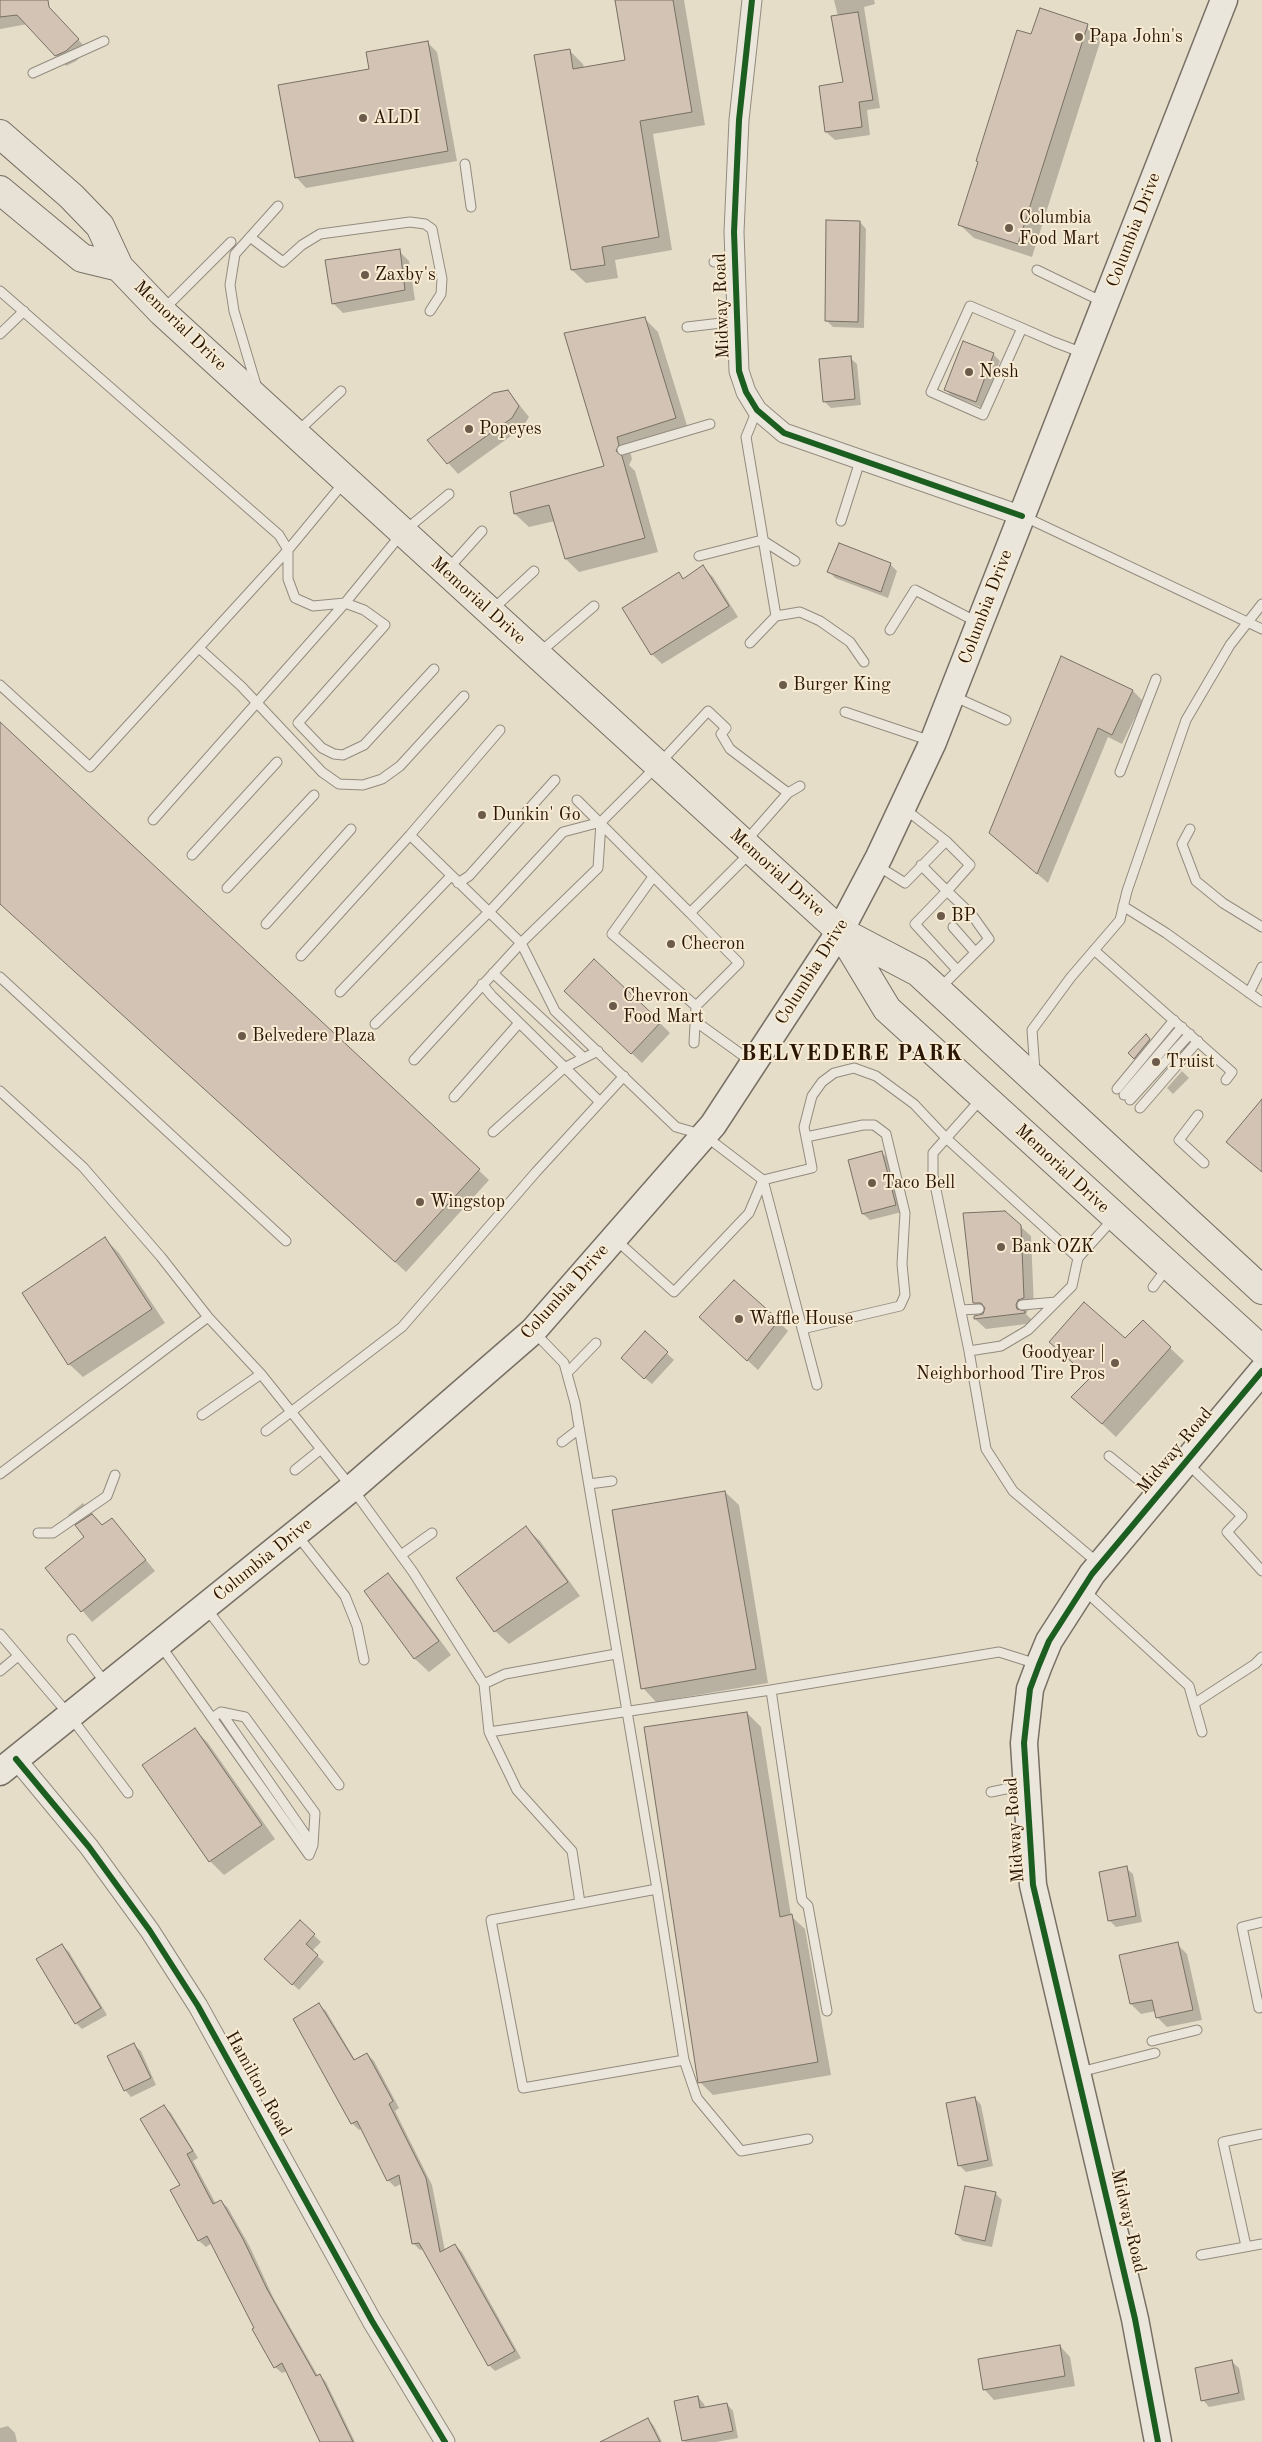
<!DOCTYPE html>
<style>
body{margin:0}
canvas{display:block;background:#e6ddc9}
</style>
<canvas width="1262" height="2442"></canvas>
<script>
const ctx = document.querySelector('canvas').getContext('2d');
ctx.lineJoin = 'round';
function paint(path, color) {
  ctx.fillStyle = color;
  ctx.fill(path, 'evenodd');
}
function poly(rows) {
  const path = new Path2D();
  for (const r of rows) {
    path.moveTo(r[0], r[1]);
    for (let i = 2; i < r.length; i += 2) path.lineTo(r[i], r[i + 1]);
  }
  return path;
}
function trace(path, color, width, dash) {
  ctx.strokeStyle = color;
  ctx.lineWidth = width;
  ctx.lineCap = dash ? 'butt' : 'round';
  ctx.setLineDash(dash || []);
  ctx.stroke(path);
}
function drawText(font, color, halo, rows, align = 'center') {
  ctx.font = font + ' "Old Standard TT",serif';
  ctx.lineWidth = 4;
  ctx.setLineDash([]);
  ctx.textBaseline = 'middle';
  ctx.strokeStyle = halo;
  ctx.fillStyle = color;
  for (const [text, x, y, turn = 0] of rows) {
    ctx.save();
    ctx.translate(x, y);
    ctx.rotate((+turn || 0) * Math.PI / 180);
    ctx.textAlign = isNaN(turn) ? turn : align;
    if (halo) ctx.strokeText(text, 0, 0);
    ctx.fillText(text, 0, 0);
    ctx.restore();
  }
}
paint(poly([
 [0,0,41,0,88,50,76,61,66,66,28,24,0,29],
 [616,0,684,0,705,125,653,134,672,250,615,260,618,278,586,283,572,270,569,50,583,64,584,68,627,61],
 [834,0,874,0,875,4,864,7,880,108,867,110,870,135,835,140,826,132,844,83,838,16],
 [1087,25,1101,39,1032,257,974,238,960,225,1032,36],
 [427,42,437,52,457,161,306,188,296,177,370,70],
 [860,222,866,229,864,328,833,327,827,321],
 [399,251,409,261,415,300,343,313,333,303],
 [645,319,658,332,689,432,630,451,632,459,629,465,635,471,658,552,579,572,566,559,555,521,529,527,515,514,511,493,605,467],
 [964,343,994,355,1000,361,983,408,952,396,946,390],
 [850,358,857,364,861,405,831,408,824,401],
 [508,391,529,417,522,428,458,474,428,440],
 [890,564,897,571,888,598,835,578,829,571],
 [703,567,713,577,738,617,662,664,652,654,678,574,684,579],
 [1062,658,1133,691,1143,701,1122,744,1108,737,1048,883,1001,843],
 [0,724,489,1180,406,1272,0,903],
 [576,1001,660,1023,670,1033,642,1063],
 [1146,1036,1156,1046,1141,1064,1130,1053],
 [1182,1071,1189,1078,1173,1094,1167,1088],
 [882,1153,889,1159,902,1212,870,1220,863,1214,850,1161],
 [1020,1226,1031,1236,1034,1308,1028,1310,1026,1314,1035,1323,986,1329,975,1319,984,1313,974,1303],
 [105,1239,119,1253,165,1323,83,1377,69,1364],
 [778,1321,788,1331,758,1370,711,1327],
 [645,1333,674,1360,652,1384,629,1365],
 [1050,1342,1170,1348,1184,1361,1116,1437,1087,1410,1091,1379],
 [725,1492,739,1505,768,1683,656,1702,643,1688],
 [83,1503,103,1526,112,1519,155,1571,92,1622,47,1568,86,1537,68,1515],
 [526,1528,540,1541,580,1596,509,1644,495,1631],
 [388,1574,401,1588,451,1655,429,1672,415,1659,365,1591],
 [747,1713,761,1727,791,1916,805,1929,831,2075,713,2095,699,2081],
 [195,1730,208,1743,275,1839,224,1875,210,1861],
 [1126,1868,1133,1874,1142,1922,1116,1927,1109,1920],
 [300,1922,321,1942,312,1951,324,1962,299,1990,272,1966],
 [1177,1944,1187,1954,1202,2020,1167,2027,1157,2017,1156,2011,1141,2014,1131,2004],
 [62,1945,69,1952,107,2015,82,2029,76,2023],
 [319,2005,326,2011,355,2060,367,2054,374,2061,399,2108,395,2111,432,2185,445,2251,455,2245,462,2252,521,2358,495,2371,489,2365,424,2249,420,2250,413,2243,401,2184,395,2187,388,2180,362,2128,359,2130,352,2123],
 [134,2045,141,2051,156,2085,131,2097,125,2090],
 [975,2098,981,2105,993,2166,966,2172,959,2165],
 [164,2106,171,2113,198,2158,193,2161,216,2204,221,2201,228,2208,250,2247,273,2297,318,2376,320,2375,326,2382,355,2442,324,2442,287,2371,282,2373,275,2367,212,2243,206,2247,199,2241,172,2191,182,2185],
 [995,2193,1002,2200,992,2247,963,2241,956,2234],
 [1060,2346,1070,2357,1075,2386,994,2400,984,2389],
 [1232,2362,1239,2368,1245,2400,1209,2407,1203,2400],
 [698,2397,704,2404,705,2408,727,2404,733,2411,738,2438,716,2442,685,2442,683,2440],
 [648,2419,654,2426,662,2442,603,2442],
 [8,2426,15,2433,17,2442,0,2442,0,2428]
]), '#0003');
const building = poly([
 [0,0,48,0,49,7,79,39,66,51,55,56,17,15,0,17,0,0],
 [615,0,673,0,692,112,640,121,659,237,602,247,605,265,571,270,534,55,570,49,573,69,625,60,615,0],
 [1040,8,1088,24,1018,244,958,225,978,162,976,161,1017,30,1031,34,1040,8],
 [858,12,873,100,859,102,862,127,825,132,819,86,843,82,831,16,858,12],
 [428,41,448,151,295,178,278,85,369,69,366,52,428,41],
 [826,220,860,221,858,322,825,321,826,220],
 [400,249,405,290,332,304,325,260,400,249],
 [645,317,676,418,617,437,619,445,616,451,622,456,645,538,565,559,549,505,514,514,510,492,604,466,564,333,645,317],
 [963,341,994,353,976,402,944,390,963,341],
 [851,356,855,399,823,402,819,359,851,356],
 [508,390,519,406,512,418,447,464,427,440,493,393,508,390],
 [839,543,891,563,881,592,827,572,839,543],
 [703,565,729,606,651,655,622,608,679,572,683,579,703,565],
 [1061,656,1133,690,1112,735,1098,728,1037,874,989,833,1061,656],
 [0,722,480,1169,395,1262,0,904,0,722],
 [594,959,661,1022,631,1054,564,991,594,959],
 [1146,1034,1150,1039,1134,1059,1128,1053,1146,1034],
 [1262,1099,1262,1172,1226,1142,1262,1099],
 [882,1151,896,1205,862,1214,848,1160,882,1151],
 [1005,1211,1021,1225,1024,1298,1018,1300,1016,1305,1017,1309,1025,1311,1025,1313,974,1319,974,1316,983,1314,985,1308,981,1303,973,1303,963,1213,1005,1211],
 [105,1237,152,1309,68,1365,22,1293,105,1237],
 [734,1280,779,1320,747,1361,699,1317,734,1280],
 [1084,1302,1125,1338,1143,1320,1171,1347,1102,1424,1071,1397,1090,1378,1049,1342,1084,1302],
 [645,1331,668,1352,644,1379,621,1358,645,1331],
 [725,1491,756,1669,641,1689,612,1510,725,1491],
 [92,1514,102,1525,112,1518,146,1560,81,1612,45,1568,84,1537,75,1525,92,1514],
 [526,1526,568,1582,494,1632,456,1578,526,1526],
 [388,1573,439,1641,414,1659,364,1591,388,1573],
 [747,1712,780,1917,792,1914,818,2062,698,2083,644,1727,747,1712],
 [195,1728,262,1825,209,1862,142,1765,195,1728],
 [1127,1866,1136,1916,1108,1921,1099,1872,1127,1866],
 [300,1920,315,1934,306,1944,318,1955,292,1985,264,1959,300,1920],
 [1178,1942,1193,2010,1156,2018,1152,2000,1130,2004,1119,1955,1178,1942],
 [62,1944,101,2008,75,2024,36,1959,62,1944],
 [319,2003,354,2060,367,2053,393,2101,389,2104,426,2178,440,2252,455,2244,515,2351,488,2366,419,2243,412,2244,399,2175,387,2181,357,2121,351,2124,293,2019,319,2003],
 [134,2043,151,2078,124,2091,107,2056,134,2043],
 [975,2097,988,2160,958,2166,946,2103,975,2097],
 [164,2105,193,2151,187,2154,213,2204,221,2200,243,2239,267,2289,316,2376,320,2374,353,2442,320,2442,282,2363,274,2368,252,2329,254,2328,207,2236,198,2241,170,2190,180,2185,140,2119,164,2105],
 [965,2186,996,2192,985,2241,955,2234,965,2186],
 [1060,2345,1065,2376,983,2390,978,2359,1060,2345],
 [1232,2360,1239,2393,1201,2401,1195,2368,1232,2360],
 [698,2396,700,2408,727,2403,733,2431,682,2441,674,2401,698,2396],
 [648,2418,660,2442,600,2442,648,2418]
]);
paint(building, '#d2c3b4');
trace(building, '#787064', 1);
const lane = poly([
 [33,73,104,41],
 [465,164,471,207],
 [250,237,283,262,302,245,320,234,410,222,425,224,432,229,442,279,441,294,430,311],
 [714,262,735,259],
 [1037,270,1103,302],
 [0,291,279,535,288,550,288,579,295,598,313,606,345,603,364,610,385,625,298,723,322,748,334,754,343,755,364,745,434,669],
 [164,309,231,242],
 [687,327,738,321],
 [1022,328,983,415,931,392,970,306,1022,328,1054,342,1083,353],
 [0,334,24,311],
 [257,388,234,311,230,285,235,254,278,206],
 [757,410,746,437,776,616],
 [297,432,341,391],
 [622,450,710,424],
 [1025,517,1262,629],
 [841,521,860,461],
 [699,556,762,540,795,561],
 [448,569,482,531],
 [492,610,534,571],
 [890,630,915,590,977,622],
 [750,643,776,616,800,612,820,621,850,642,864,662],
 [199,648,241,686,322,772,339,784,363,785,382,779,400,766,464,696],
 [539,653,594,606],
 [0,685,90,767,288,550,345,481],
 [953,696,1006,720],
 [845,712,931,741],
 [1120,772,1156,679],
 [577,800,690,913,751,852],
 [153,820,345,603,403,532,449,494],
 [1190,829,1182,844,1196,881,1223,903,1262,927],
 [410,835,500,730],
 [745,842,788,793],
 [192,855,277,762],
 [921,865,947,891,915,924,957,970],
 [878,866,905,883,946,841,905,809],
 [653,877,612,934,696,1006],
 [458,883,469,876,555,780],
 [227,888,314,795],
 [1123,906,1166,933,1262,1002],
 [690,913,739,963,696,1006,694,1043],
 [266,924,351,829],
 [953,927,975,952],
 [1094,950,1232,1072,1226,1080],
 [301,956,410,835,521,943,555,1011,676,1127,704,1135,763,1180,812,1168,804,1127,812,1096,822,1082,834,1073,854,1068,876,1076,914,1104,946,1138,1078,1258],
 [493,973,584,1058],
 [0,977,286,1241],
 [482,984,492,996,600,1102],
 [940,988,989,939,972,915,947,891,970,865,946,841],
 [340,992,451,876],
 [1249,993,1262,967],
 [695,1021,752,1062],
 [375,1024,489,912,563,832,601,822,658,765,708,711,726,728,721,734,730,749,788,793,800,786],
 [414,1060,521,943,598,868,601,822],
 [1035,1071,1032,1030,1071,977,1120,920,1127,891,1186,720,1230,645,1262,604],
 [1117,1089,1174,1020],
 [0,1091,83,1167,161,1257,208,1317,261,1374,352,1488,413,1572,484,1684,505,1674,616,1654],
 [1124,1095,1182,1027],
 [454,1097,519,1023],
 [1130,1100,1190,1034],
 [1140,1108,1198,1041],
 [1198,1115,1179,1140,1204,1163],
 [493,1132,564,1068,598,1051],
 [763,1180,817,1385],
 [615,1239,674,1292,749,1213,763,1180],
 [1153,1287,1167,1268],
 [1022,1305,1056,1302],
 [961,1310,979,1309],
 [802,1329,900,1306,905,1295,902,1264,905,1213,886,1134,874,1125,863,1125,806,1137],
 [535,1333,564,1363,575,1403,657,1889,684,2060,697,2098,741,2151,808,2139],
 [969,1351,933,1175,933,1153,981,1099],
 [567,1373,596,1343],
 [202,1415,261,1374],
 [266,1431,402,1327,536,1172,624,1076],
 [562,1442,579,1429],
 [1109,1456,1157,1495],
 [1188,1464,1242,1516,1227,1532,1262,1571],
 [295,1470,321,1449],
 [0,1474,208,1317],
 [589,1484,612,1481],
 [38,1533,53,1533,107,1496,115,1475],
 [297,1535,345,1596,357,1626,364,1660],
 [401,1555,432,1533],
 [1098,1563,1013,1491,986,1449,969,1351,1001,1346,1028,1330,1072,1286,1078,1258,1113,1219],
 [1084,1590,1189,1686,1202,1732],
 [207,1609,339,1785],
 [0,1634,70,1716,128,1793],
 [72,1639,107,1685],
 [161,1646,212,1718,221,1712,245,1717,315,1813,313,1845,309,1855],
 [0,1671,18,1656],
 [484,1684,489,1732,771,1690,999,1652,1037,1664],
 [771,1690,802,1900,808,1906,827,2011],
 [1195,1703,1255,1664,1262,1657],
 [221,1712,312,1844],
 [212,1718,309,1855],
 [489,1732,517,1790,572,1851,580,1903],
 [991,1792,1025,1785],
 [657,1889,491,1920,523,2088,684,2060],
 [1259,2008,1242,1927,1262,1922],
 [1152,2041,1197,2030],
 [1080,2072,1155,2053],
 [1246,2246,1223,2142,1262,2134],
 [1201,2255,1262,2244]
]);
const street = poly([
 [752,0,739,120,734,232,739,371,746,392,757,410,784,433,1022,516],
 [16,1759,89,1847,150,1931,198,2006,372,2321,445,2442]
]);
const secondary = poly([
 [0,1772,352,1488,533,1331,713,1125,840,931,879,857,933,742,1224,0],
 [1158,2442,1135,2319,1033,1885,1024,1743,1030,1689,1039,1665,1049,1641,1092,1574,1262,1371]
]);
const primary = poly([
 [0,134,71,196,100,226,119,267,162,312,840,931,918,972,1262,1290],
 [0,190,82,258,119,267],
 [840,931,887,1009,1262,1350]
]);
trace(lane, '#938b7e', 11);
trace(street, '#938b7e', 21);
trace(secondary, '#787064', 29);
trace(primary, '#787064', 30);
trace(lane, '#eae6dc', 9);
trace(street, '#eae6dc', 19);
trace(secondary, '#eae6dc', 26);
trace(primary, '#e7e1d6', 28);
trace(poly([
 [752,0,739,120,734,232,739,371,746,392,757,410,784,433,1022,516],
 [16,1759,89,1847,150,1931,198,2006,372,2321,445,2442],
 [1158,2442,1135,2319,1033,1885,1024,1743,1030,1689,1039,1665,1049,1641,1092,1574,1262,1371]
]), '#1b5e20', 6);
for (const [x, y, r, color] of [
 [1079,37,5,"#6c5b4a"],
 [363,118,5,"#6c5b4a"],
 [1009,228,5,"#6c5b4a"],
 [365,275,5,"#6c5b4a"],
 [969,372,5,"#6c5b4a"],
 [469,429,5,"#6c5b4a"],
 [783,685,5,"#6c5b4a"],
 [482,815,5,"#6c5b4a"],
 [941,916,5,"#6c5b4a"],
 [671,944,5,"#6c5b4a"],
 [613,1006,5,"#6c5b4a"],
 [242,1036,5,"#6c5b4a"],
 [1156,1062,5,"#6c5b4a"],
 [872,1183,5,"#6c5b4a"],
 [420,1202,5,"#6c5b4a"],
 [1001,1247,5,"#6c5b4a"],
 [739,1319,5,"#6c5b4a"],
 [1115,1363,5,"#6c5b4a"]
]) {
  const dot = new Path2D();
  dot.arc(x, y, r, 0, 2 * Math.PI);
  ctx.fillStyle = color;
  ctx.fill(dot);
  trace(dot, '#f7ecd3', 2);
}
drawText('18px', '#2a1505', '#f7ecd3', [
 ["Papa John's",1089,37],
 ["ALDI",373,118],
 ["Columbia",1019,218],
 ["Food Mart",1019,239],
 ["Zaxby's",375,275],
 ["Nesh",979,372],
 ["Popeyes",479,429],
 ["Burger King",793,685],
 ["Dunkin' Go",492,815],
 ["BP",951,916],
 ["Checron",681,944],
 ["Chevron",623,996],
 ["Food Mart",623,1017],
 ["Belvedere Plaza",252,1036],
 ["Truist",1166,1062],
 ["Taco Bell",882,1183],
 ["Wingstop",430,1202],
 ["Bank OZK",1011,1247],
 ["Waffle House",749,1319],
 ["Goodyear |",1105,1353,"right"],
 ["Neighborhood Tire Pros",1105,1374,"right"]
], 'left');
drawText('18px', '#2a1505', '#f7ecd3', [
 ["Columbia Drive",1134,230,-69],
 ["Midway Road",722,306,-92],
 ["Memorial Drive",180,326,44],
 ["Memorial Drive",478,601,42],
 ["Columbia Drive",986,607,-69],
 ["Memorial Drive",777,873,42],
 ["Columbia Drive",812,972,-58],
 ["Memorial Drive",1062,1169,43],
 ["Columbia Drive",565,1292,-48],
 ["Midway Road",1175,1451,-50],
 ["Columbia Drive",263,1560,-39],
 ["Midway Road",1015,1830,-94],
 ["Hamilton Road",258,2084,61],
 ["Midway Road",1128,2221,77]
]);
ctx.letterSpacing = '1px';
drawText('bold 22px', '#2a1505', '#f7ecd3', [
 ["BELVEDERE PARK",852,1054]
]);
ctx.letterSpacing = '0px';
</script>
